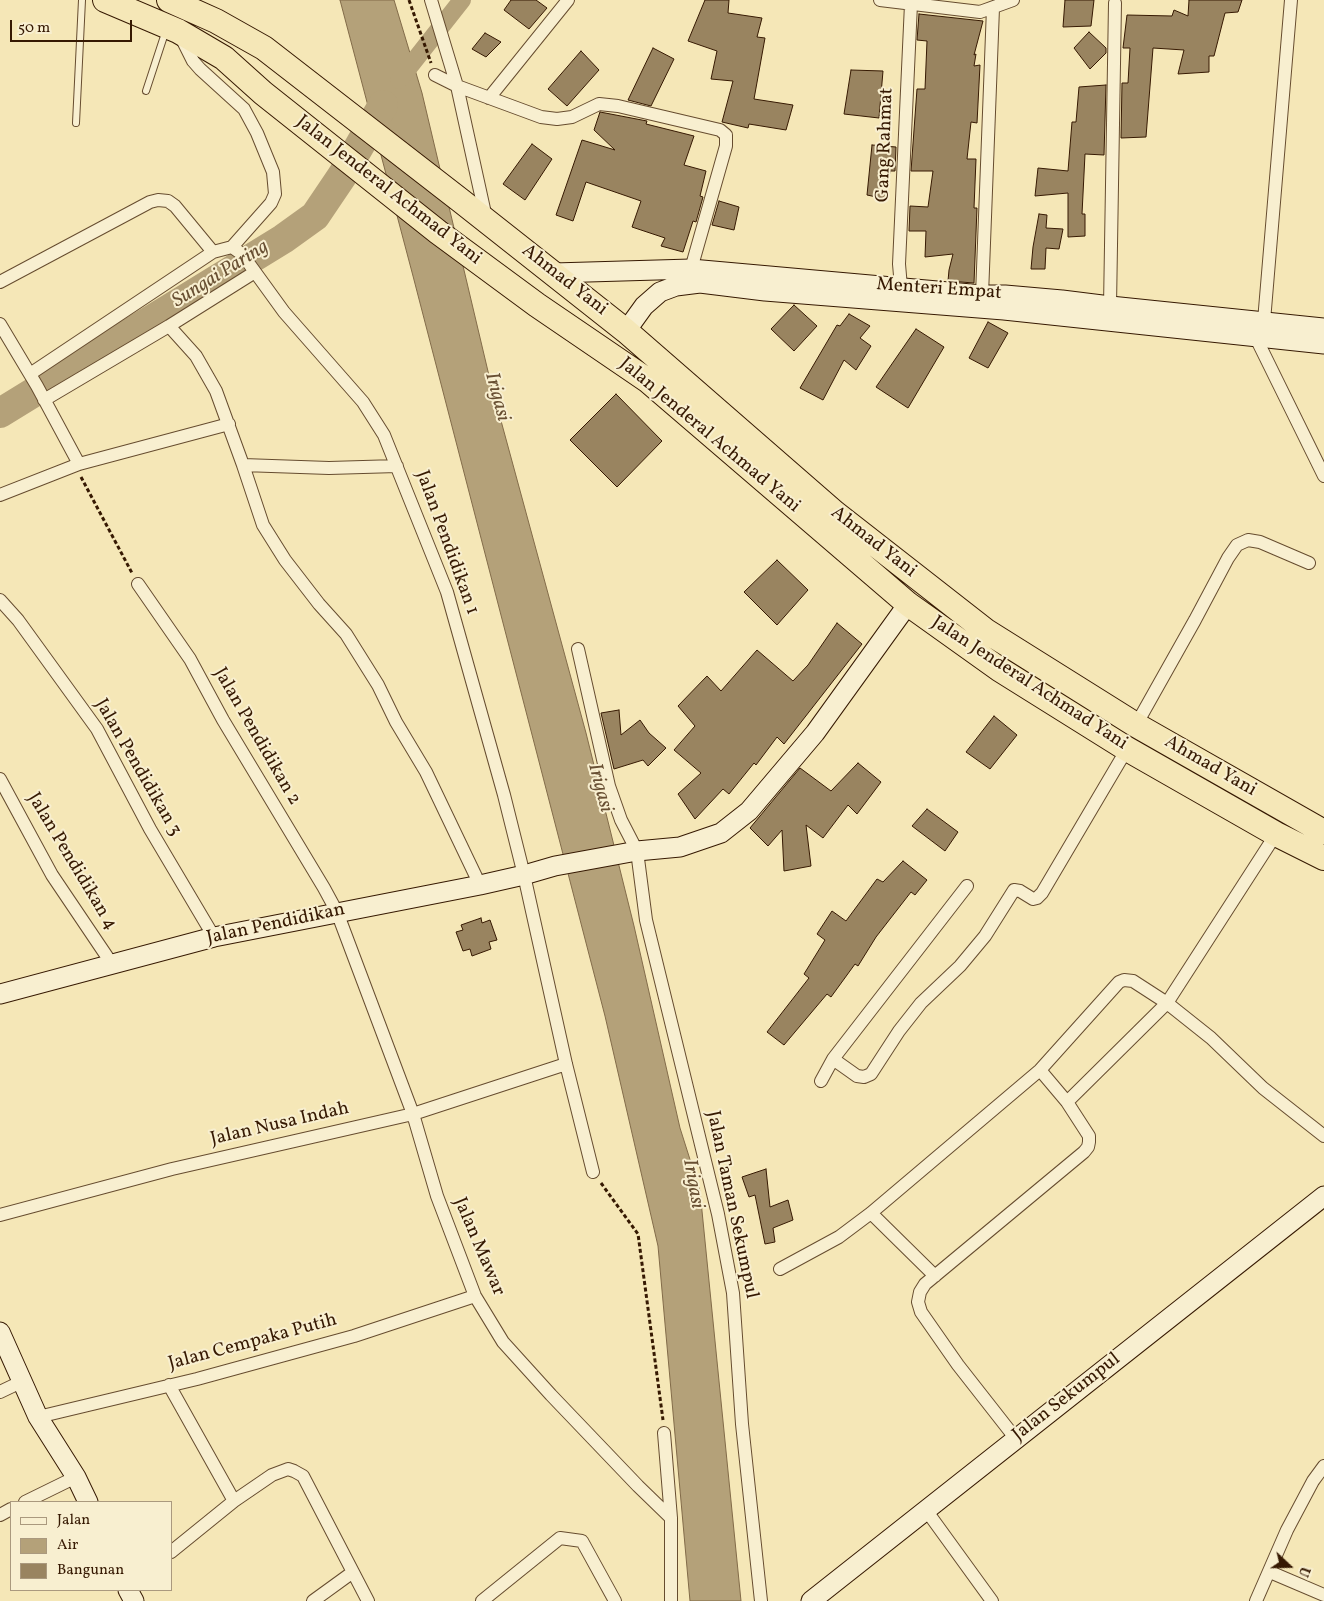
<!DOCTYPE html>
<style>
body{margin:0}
#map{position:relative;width:1324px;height:1601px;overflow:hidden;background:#f5e7b7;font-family:Vollkorn,serif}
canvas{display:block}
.legend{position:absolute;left:10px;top:1501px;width:162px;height:90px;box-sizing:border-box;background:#f8efd0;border:1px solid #aa997e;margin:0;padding:6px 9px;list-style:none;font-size:15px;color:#361902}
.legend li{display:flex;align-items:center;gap:10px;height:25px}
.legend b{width:25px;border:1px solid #aa997e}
.north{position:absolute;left:1264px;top:1541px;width:50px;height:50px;-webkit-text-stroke:4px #f8efd0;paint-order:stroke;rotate:111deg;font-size:14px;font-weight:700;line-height:20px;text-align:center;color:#361902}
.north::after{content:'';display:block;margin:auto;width:18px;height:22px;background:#361902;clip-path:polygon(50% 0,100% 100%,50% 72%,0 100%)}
.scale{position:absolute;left:10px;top:20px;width:122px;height:22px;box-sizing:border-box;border:2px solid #361902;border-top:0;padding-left:6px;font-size:15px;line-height:18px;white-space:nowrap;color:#361902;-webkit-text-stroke:4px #f8efd0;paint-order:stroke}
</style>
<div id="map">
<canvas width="1324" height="1601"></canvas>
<ul class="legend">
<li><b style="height:6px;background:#f8efd0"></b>Jalan</li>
<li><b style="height:14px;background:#b4a179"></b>Air</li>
<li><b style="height:14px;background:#998460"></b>Bangunan</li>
</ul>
<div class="north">U</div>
<div class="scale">50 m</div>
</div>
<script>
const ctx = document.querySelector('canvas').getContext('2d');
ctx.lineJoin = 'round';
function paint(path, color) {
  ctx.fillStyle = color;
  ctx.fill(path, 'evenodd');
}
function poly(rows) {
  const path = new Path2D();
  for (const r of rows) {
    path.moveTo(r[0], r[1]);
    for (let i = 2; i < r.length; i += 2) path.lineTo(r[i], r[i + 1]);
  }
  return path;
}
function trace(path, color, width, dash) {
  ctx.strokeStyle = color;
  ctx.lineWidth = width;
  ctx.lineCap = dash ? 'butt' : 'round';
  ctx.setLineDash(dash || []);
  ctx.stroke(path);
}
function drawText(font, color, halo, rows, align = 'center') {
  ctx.font = font + ' Vollkorn,serif';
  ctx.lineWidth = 4;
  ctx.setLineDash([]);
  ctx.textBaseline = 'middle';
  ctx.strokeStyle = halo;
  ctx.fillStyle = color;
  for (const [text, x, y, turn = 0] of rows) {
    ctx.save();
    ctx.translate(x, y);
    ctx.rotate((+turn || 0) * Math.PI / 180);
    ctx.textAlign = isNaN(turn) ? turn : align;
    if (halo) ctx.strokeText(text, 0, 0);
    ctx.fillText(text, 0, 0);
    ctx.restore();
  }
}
const water = poly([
 [340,0,394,0,422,93,491,384,586,733,634,926,680,1128,700,1191,741,1601,690,1601,658,1246,605,1016,413,276,340,0]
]);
paint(water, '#b4a179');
trace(water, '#826b49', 1);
trace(poly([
 [399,80,462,0]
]), '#b4a179', 18);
trace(poly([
 [0,413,283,239,315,216,342,176,383,105]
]), '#b4a179', 30);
const building = poly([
 [511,0,536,0,547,8,529,29,504,10,511,0],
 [705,0,729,0,728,13,762,18,757,37,765,38,754,99,793,105,786,130,749,124,748,128,722,122,733,81,711,79,717,51,688,41,705,0],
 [1065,0,1094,0,1091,26,1063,27,1065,0],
 [1189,0,1242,0,1238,12,1225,13,1214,56,1209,56,1209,72,1178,74,1184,50,1153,48,1146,137,1121,138,1122,83,1128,83,1130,48,1123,48,1127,15,1172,16,1174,10,1188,16,1189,0],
 [919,14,983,21,974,55,976,54,974,66,980,65,977,123,971,122,967,159,976,159,974,208,977,208,974,283,948,281,949,270,953,254,925,257,926,231,909,231,910,206,928,207,933,171,911,171,917,89,925,89,927,41,917,40,919,14],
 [1089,32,1106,48,1106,53,1090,69,1074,48,1089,32],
 [485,33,501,42,486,57,472,49,485,33],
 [653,48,674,59,651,106,628,100,653,48],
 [581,51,599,70,567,106,548,89,581,51],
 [851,70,883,71,879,118,844,114,851,70],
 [1106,85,1104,155,1085,154,1082,214,1085,214,1085,236,1068,237,1068,193,1035,196,1038,168,1068,171,1072,122,1076,122,1079,87,1106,85],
 [600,112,647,121,646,124,694,136,684,165,706,171,700,196,703,197,696,222,693,221,683,252,661,246,665,238,632,227,641,201,586,182,573,221,556,215,582,140,615,150,594,130,600,112],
 [532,144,552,159,525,200,503,184,532,144],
 [872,145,896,147,895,171,890,171,886,199,867,195,872,145],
 [719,201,739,207,734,230,712,225,719,201],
 [1039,214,1047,215,1046,228,1063,229,1059,249,1046,248,1045,269,1031,269,1033,247,1039,214],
 [794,305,817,326,794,351,771,329,794,305],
 [849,314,870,326,860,338,871,346,856,370,844,360,823,400,800,388,837,325,840,326,849,314],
 [988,322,1008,333,988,368,969,358,988,322],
 [916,329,944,347,908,408,876,387,916,329],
 [616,394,662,441,617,487,570,440,616,394],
 [777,560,808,590,777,625,744,592,777,560],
 [837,623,862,644,784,744,777,737,756,765,754,763,729,794,723,789,695,819,678,794,701,773,674,750,695,726,678,706,707,676,721,691,757,650,793,681,808,665,837,623],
 [619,710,621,735,640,720,649,733,666,748,648,766,643,760,614,769,601,713,619,710],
 [994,716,1017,735,990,769,966,752,994,716],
 [858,763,881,782,857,814,848,805,823,838,806,825,811,866,784,871,782,830,768,846,750,828,800,768,831,791,858,763],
 [927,809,958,832,945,851,912,826,927,809],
 [903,861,927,880,915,895,911,892,876,937,858,966,855,964,831,997,827,994,784,1045,767,1032,809,978,804,974,825,940,817,934,832,911,846,921,877,879,883,882,903,861],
 [481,918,482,923,490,920,497,940,489,942,491,949,472,956,470,949,463,951,456,932,463,930,461,925,481,918],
 [766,1169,770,1207,788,1200,793,1220,773,1228,775,1242,765,1244,755,1195,749,1197,742,1177,766,1169]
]);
paint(building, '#998460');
trace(building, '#361902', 1);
const lane = poly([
 [146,91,166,30],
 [76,123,82,0]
]);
const street = poly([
 [431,0,457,86,486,218],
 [880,0,980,12,1013,0],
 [180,35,193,61,200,69,244,109,257,133,273,172,275,194,271,203,232,247,242,254,284,312,363,402,384,435,447,592,504,795,524,875,566,1064,593,1172],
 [435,75,457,86,541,117,557,119,572,117,599,104,618,106,720,130,726,135,726,146,691,269],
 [489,98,568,0],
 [0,282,150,202,158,200,168,201,175,206,213,252,232,247],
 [901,287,899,264,911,4],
 [982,295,993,8],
 [1110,306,1115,3],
 [1264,321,1291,0],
 [0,324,37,386,79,464],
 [169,326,196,356,216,391,243,465,263,525,285,560,319,604,346,634,378,685,396,722,426,772,480,885],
 [1256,338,1324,476],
 [30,374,213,252],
 [44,400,169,326,255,272],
 [243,465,329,468,397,466],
 [0,495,79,464,229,424],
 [138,584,190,659,223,720,324,888,337,912,413,1114,437,1196,475,1296,503,1342,551,1395,638,1486,671,1518,671,1601],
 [0,600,18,620,97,729,150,829,214,937],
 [578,649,609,786,621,820,637,851,646,920,718,1214,733,1293,742,1424,761,1601],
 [1136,725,1195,620,1228,558,1237,545,1248,540,1260,542,1309,563],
 [0,779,52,875,112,964],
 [833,1059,857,1076,864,1077,871,1074,899,1031,921,1003,960,966,985,936,1014,890,1020,891,1033,899,1037,898,1042,893,1127,749],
 [821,1081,833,1059,967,886],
 [1067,1102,1167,1003,1276,834],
 [871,1213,935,1276],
 [0,1215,172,1169,413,1114,566,1064],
 [780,1269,839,1237,871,1213,1040,1070,1119,982,1124,980,1133,981,1167,1003,1211,1038,1263,1088,1324,1136],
 [169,1385,234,1501],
 [0,1392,23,1381],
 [38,1417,197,1379,354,1336,475,1296],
 [664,1433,671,1518],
 [1016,1439,958,1365,921,1312,918,1302,920,1292,925,1284,1084,1152,1088,1147,1089,1142,1089,1136,1067,1102,1040,1070],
 [25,1502,76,1477],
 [926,1510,992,1601],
 [0,1515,11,1509],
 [171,1552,234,1501,272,1475,288,1469,294,1471,303,1476,368,1601],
 [1270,1572,1324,1595],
 [313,1601,353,1572],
 [482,1601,560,1538,582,1541,615,1601],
 [1256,1601,1287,1530,1313,1481,1324,1466]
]);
const secondary = poly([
 [554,273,691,269,982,295,1005,295,1062,300,1110,306,1324,328],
 [626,331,644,306,660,292,676,286,700,283,765,291,1004,310,1324,344],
 [0,994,214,937,480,885,524,875,555,866,637,851,680,847,721,833,749,811,815,733,908,604],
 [0,1332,38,1417,76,1477,88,1502],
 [128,1590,134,1601],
 [811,1601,1324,1196]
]);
const highway = poly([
 [105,0,178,31,224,58,263,93,438,232,537,305,647,380,908,604,999,669,1127,749,1276,834,1324,858],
 [169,0,216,21,264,48,460,200,626,331,835,513,986,631,1136,725,1324,832]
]);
trace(lane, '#664c2f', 8);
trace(street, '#664c2f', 14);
trace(secondary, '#361902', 21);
trace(highway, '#361902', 26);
trace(poly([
 [409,0,431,63],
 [81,477,132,573],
 [601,1183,638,1234,663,1420]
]), '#361902', 3, [4, 2.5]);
trace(lane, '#f8efd0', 6);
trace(street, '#f8efd0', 12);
trace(secondary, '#f8efd0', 19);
trace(highway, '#f5e7b7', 24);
drawText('19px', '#361902', '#f8efd0', [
 ["Gang Rahmat",886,145,-88],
 ["Jalan Jenderal Achmad Yani",388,191,38],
 ["Ahmad Yani",564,281,38],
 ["Menteri Empat",939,290,4],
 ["Jalan Jenderal Achmad Yani",709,436,40],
 ["Jalan Pendidikan 1",446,543,70],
 ["Ahmad Yani",873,543,38],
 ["Jalan Jenderal Achmad Yani",1029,684,33],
 ["Jalan Pendidikan 2",256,737,60],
 ["Ahmad Yani",1210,767,30],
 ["Jalan Pendidikan 3",137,768,60],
 ["Jalan Pendidikan 4",71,862,59],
 ["Jalan Pendidikan",276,925,-12],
 ["Jalan Nusa Indah",280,1125,-13],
 ["Jalan Taman Sekumpul",731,1205,78],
 ["Jalan Mawar",478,1247,67],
 ["Jalan Cempaka Putih",253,1343,-15],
 ["Jalan Sekumpul",1067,1398,-38]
]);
drawText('italic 20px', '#684f32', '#f8efd0', [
 ["Sungai Paring",221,275,-32],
 ["Irigasi",496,397,75],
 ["Irigasi",599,788,75],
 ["Irigasi",692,1184,80]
]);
</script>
